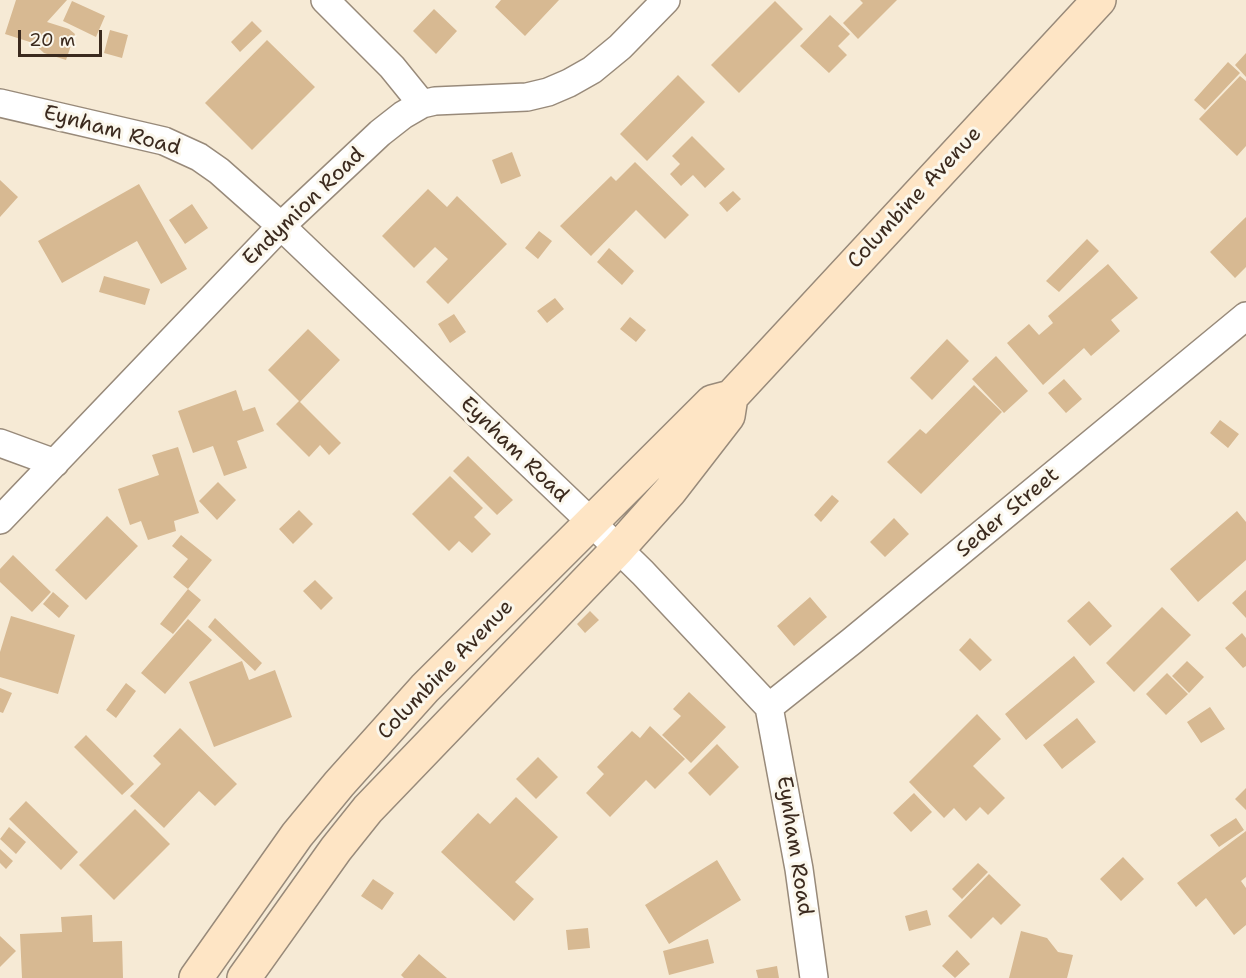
<!DOCTYPE html>
<style>
body{margin:0}
#map{position:relative;width:1246px;height:978px;overflow:hidden;background:#f6ead5;font-family:"Shantell Sans",sans-serif}
canvas{display:block}
.scale{position:absolute;left:18px;top:30px;width:84px;height:27px;box-sizing:border-box;border:3px solid #3b2a1e;border-top:0;padding-left:8px;font-size:18px;line-height:21px;white-space:nowrap;color:#3b2a1e;-webkit-text-stroke:4px #fbf7ec;paint-order:stroke}
</style>
<div id="map">
<canvas width="1246" height="978"></canvas>
<div class="scale">20 m</div>
</div>
<script>
const ctx = document.querySelector('canvas').getContext('2d');
ctx.lineJoin = 'round';
function paint(path, color) {
  ctx.fillStyle = color;
  ctx.fill(path, 'evenodd');
}
function poly(rows) {
  const path = new Path2D();
  for (const r of rows) {
    path.moveTo(r[0], r[1]);
    for (let i = 2; i < r.length; i += 2) path.lineTo(r[i], r[i + 1]);
  }
  return path;
}
function trace(path, color, width, dash) {
  ctx.strokeStyle = color;
  ctx.lineWidth = width;
  ctx.lineCap = dash ? 'butt' : 'round';
  ctx.setLineDash(dash || []);
  ctx.stroke(path);
}
function drawText(font, color, halo, rows, align = 'center') {
  ctx.font = font + ' "Shantell Sans",sans-serif';
  ctx.lineWidth = 6;
  ctx.setLineDash([]);
  ctx.textBaseline = 'middle';
  ctx.strokeStyle = halo;
  ctx.fillStyle = color;
  for (const [text, x, y, turn = 0] of rows) {
    ctx.save();
    ctx.translate(x, y);
    ctx.rotate((+turn || 0) * Math.PI / 180);
    ctx.textAlign = isNaN(turn) ? turn : align;
    if (halo) ctx.strokeText(text, 0, 0);
    ctx.fillText(text, 0, 0);
    ctx.restore();
  }
}
paint(poly([
 [16,0,67,0,47,22,69,29,75,34,66,60,44,53,33,43,5,34],
 [501,0,559,0,525,36,495,7],
 [860,0,897,0,858,39,843,23,863,3],
 [72,1,105,16,96,37,63,21],
 [775,1,803,29,739,93,711,65],
 [434,9,457,31,436,54,413,31],
 [830,15,850,34,838,46,847,55,829,73,800,46],
 [252,21,262,31,240,52,231,42],
 [110,30,128,35,122,58,104,53],
 [267,40,315,87,252,150,205,103],
 [1246,53,1246,77,1235,65],
 [1228,62,1240,73,1205,110,1194,100],
 [678,75,705,102,647,161,620,134],
 [1240,76,1246,81,1246,146,1237,156,1199,119],
 [692,136,725,169,705,188,693,175,681,186,670,174,680,164,672,156],
 [512,152,521,176,501,184,492,160],
 [635,162,689,215,665,239,636,210,591,256,560,226,611,176,616,181],
 [0,180,18,197,0,217],
 [139,184,187,269,161,284,137,241,62,283,38,241],
 [428,189,447,207,457,196,507,244,448,304,426,282,448,259,435,247,414,268,382,236],
 [733,191,741,199,727,212,719,203],
 [192,204,208,228,185,244,169,220],
 [1246,217,1246,267,1235,278,1210,252],
 [539,231,552,241,538,259,525,248],
 [1087,239,1099,251,1059,292,1046,281],
 [609,248,634,271,622,285,597,262],
 [1108,264,1138,298,1111,320,1120,331,1091,356,1084,348,1043,385,1007,343,1029,324,1039,335,1053,323,1048,316],
 [104,276,150,289,145,305,99,292],
 [555,298,564,309,547,323,537,311],
 [454,314,466,332,450,343,438,324],
 [630,317,646,330,636,342,620,329],
 [308,329,340,360,300,402,268,370],
 [947,339,969,361,932,400,910,378],
 [996,356,1028,391,1004,413,972,379],
 [1064,379,1082,399,1066,413,1048,393],
 [974,385,1002,412,921,494,887,462,920,429,926,434],
 [236,390,243,411,255,407,264,431,237,441,247,468,224,476,213,446,193,453,178,411],
 [299,401,341,443,329,455,320,445,309,457,276,424],
 [1220,420,1239,434,1228,448,1210,433],
 [178,447,199,513,174,521,176,531,148,540,141,521,130,525,118,489,159,475,152,455],
 [468,456,513,500,497,515,453,471],
 [450,476,483,508,474,517,491,534,472,553,459,541,449,551,412,514],
 [218,482,236,500,217,520,199,501],
 [832,495,839,501,821,522,814,515],
 [299,510,313,524,293,544,279,529],
 [1237,511,1246,522,1246,560,1198,602,1170,569],
 [107,516,138,546,86,600,55,570],
 [894,518,909,534,885,557,870,542],
 [181,535,212,560,188,589,173,577,188,559,172,546],
 [13,555,51,592,32,612,0,582,0,569],
 [315,580,333,598,321,610,303,591],
 [188,589,201,600,173,634,160,624],
 [1246,590,1246,618,1232,603],
 [53,592,69,606,59,618,43,604],
 [810,597,827,617,794,646,777,626],
 [1089,601,1112,626,1090,646,1067,621],
 [1162,607,1191,635,1134,692,1106,663],
 [590,611,599,620,585,633,577,624],
 [11,616,75,635,58,694,0,677,0,652],
 [215,618,262,663,255,671,208,627],
 [188,619,212,640,165,694,141,673],
 [1242,633,1246,638,1246,666,1243,668,1225,648],
 [970,638,992,660,980,671,959,650],
 [1074,656,1095,682,1026,740,1005,714],
 [242,661,249,680,275,670,292,717,214,747,189,682],
 [1187,661,1204,677,1189,693,1172,676],
 [1167,673,1188,694,1166,715,1146,694],
 [126,683,136,691,116,718,106,710],
 [0,688,12,693,3,713,0,712],
 [689,692,726,727,691,763,662,735,681,716,673,709],
 [1210,707,1225,729,1201,743,1187,722],
 [977,714,1001,739,973,766,1005,798,988,815,980,807,966,821,954,808,944,818,909,782],
 [1077,718,1096,742,1062,769,1043,745],
 [650,726,685,759,655,789,646,780,610,817,586,793,604,774,597,767,632,731,640,738],
 [180,728,237,784,215,806,199,791,164,828,130,796,161,764,153,756],
 [86,735,134,784,122,795,74,747],
 [717,744,739,767,710,796,688,773],
 [538,757,558,777,536,799,516,779],
 [1246,788,1246,810,1235,799],
 [914,793,932,812,911,832,893,813],
 [516,797,558,837,515,882,534,899,514,921,441,852,478,813,490,824],
 [26,801,78,852,61,870,9,819],
 [135,809,170,844,114,900,79,865],
 [1236,818,1244,830,1219,847,1210,835],
 [9,827,26,842,16,854,0,839],
 [1246,831,1246,877,1241,881,1246,888,1246,925,1234,935,1206,898,1196,907,1177,883],
 [0,849,13,861,6,869,0,863],
 [1123,857,1144,879,1121,901,1100,879],
 [717,860,741,900,669,944,645,905],
 [978,863,988,872,962,899,952,889],
 [989,874,1021,905,1001,925,993,917,971,939,948,916],
 [373,879,394,893,382,910,361,896],
 [927,910,931,925,909,931,905,916],
 [92,915,93,942,122,941,123,978,22,978,20,934,62,932,61,917],
 [588,928,590,948,568,950,566,930],
 [1021,931,1047,938,1058,952,1073,955,1067,978,1009,978],
 [0,936,16,951,0,967],
 [708,939,714,963,669,975,663,951],
 [957,950,970,964,955,978,942,966],
 [419,954,447,978,404,978,401,975],
 [777,966,779,978,758,978,756,970]
]), '#d7b992');
const street = poly([
 [325,0,392,67,422,104],
 [0,103,164,141,199,157,219,171,281,226,592,523,643,573,769,707,799,869,814,978],
 [0,443,55,463],
 [0,520,281,226,380,133,403,115,422,104,435,101,527,97,548,92,569,83,592,70,620,47,666,0],
 [769,707,852,641,1246,316]
]);
const secondary = poly([
 [196,978,297,835,339,784,425,688,712,402,731,397,1099,0],
 [244,978,336,849,368,809,618,549,670,491,728,416,731,397]
]);
trace(street, '#988a7a', 30);
trace(secondary, '#988a7a', 36);
trace(street, '#fff', 27);
trace(secondary, '#fee5c5', 33);
drawText('21px', '#3b2a1e', '#fbf7ec', [
 ["Eynham Road",112,131,15],
 ["Columbine Avenue",915,198,-47],
 ["Endymion Road",304,207,-44],
 ["Eynham Road",514,450,44],
 ["Seder Street",1008,513,-40],
 ["Columbine Avenue",446,670,-46],
 ["Eynham Road",794,846,81]
]);
</script>
